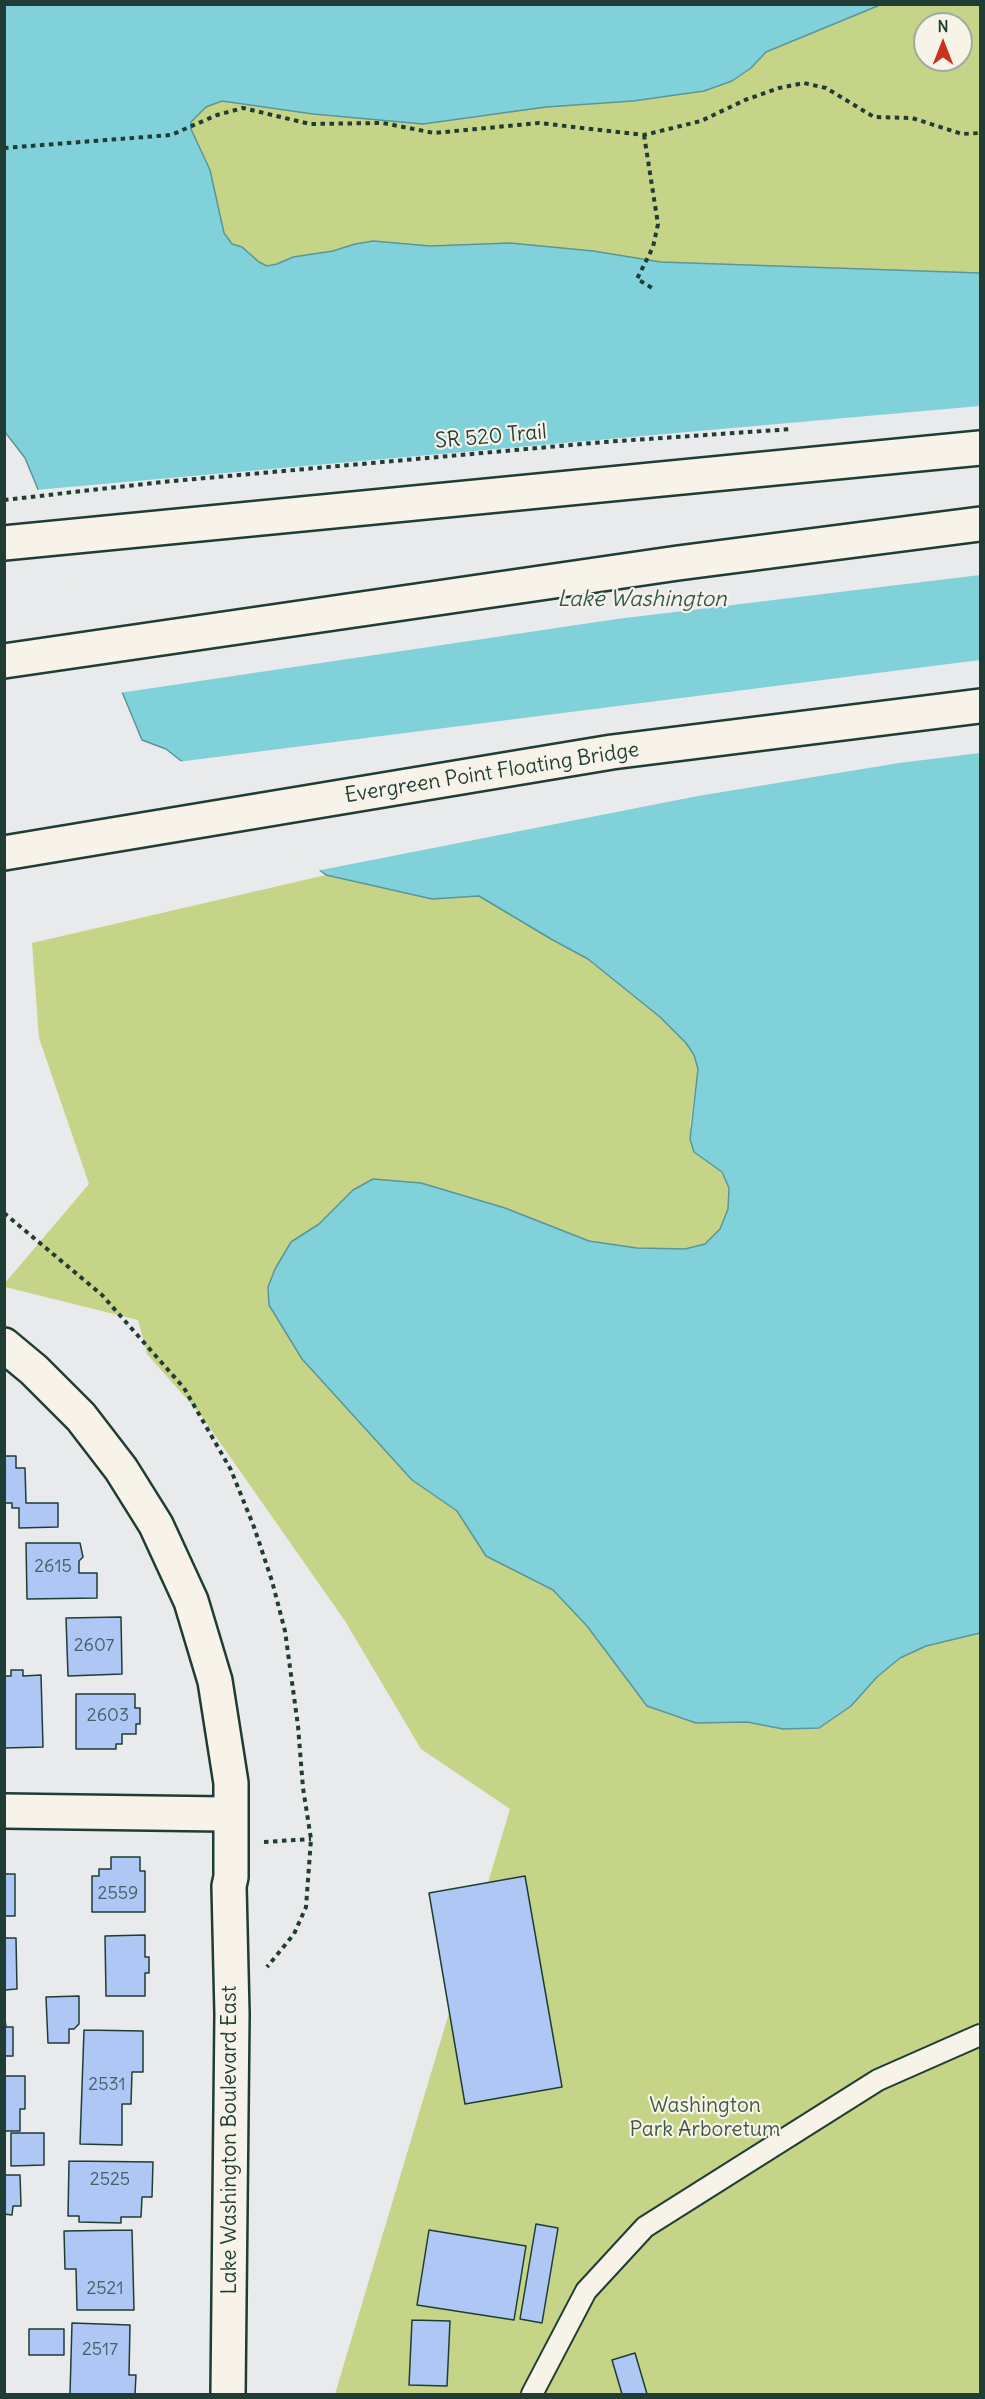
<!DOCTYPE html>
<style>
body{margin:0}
#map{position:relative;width:985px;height:2399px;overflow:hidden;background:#e9eaeb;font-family:Delius,sans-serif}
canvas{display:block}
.frame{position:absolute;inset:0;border:6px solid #1f3d34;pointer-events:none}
.north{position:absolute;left:913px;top:12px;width:60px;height:60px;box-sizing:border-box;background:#f7f3e8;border:2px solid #a1aaa0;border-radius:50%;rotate:0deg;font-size:16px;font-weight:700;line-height:24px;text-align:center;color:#1f3d34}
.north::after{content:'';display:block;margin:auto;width:21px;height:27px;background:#c8321e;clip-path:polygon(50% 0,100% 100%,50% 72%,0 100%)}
</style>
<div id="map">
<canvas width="985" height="2399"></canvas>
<div class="frame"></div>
<div class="north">N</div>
</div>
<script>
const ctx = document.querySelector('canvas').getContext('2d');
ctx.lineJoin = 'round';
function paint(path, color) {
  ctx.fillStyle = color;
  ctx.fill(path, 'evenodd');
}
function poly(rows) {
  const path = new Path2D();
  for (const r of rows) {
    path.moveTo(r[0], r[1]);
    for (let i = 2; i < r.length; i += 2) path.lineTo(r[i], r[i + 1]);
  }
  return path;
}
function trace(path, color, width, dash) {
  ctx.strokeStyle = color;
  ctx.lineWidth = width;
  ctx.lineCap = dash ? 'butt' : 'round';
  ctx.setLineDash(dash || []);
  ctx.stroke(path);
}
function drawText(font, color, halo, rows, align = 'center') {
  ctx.font = font + ' Delius,sans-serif';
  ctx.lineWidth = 4.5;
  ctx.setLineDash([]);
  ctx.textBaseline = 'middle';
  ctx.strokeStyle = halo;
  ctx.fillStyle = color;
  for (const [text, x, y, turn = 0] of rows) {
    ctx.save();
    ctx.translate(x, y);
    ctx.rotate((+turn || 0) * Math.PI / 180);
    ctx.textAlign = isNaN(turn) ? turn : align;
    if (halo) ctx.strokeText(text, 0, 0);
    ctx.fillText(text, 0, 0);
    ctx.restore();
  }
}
paint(poly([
 [855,5,980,5,980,288,264,275,228,254,184,105],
 [925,24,961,24,961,60,925,60],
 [326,875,432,899,479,896,551,939,588,959,660,1017,686,1043,694,1055,698,1069,690,1125,694,1152,722,1172,729,1188,728,1209,720,1229,705,1244,685,1249,637,1248,589,1241,505,1208,421,1183,353,1190,319,1224,291,1242,275,1269,268,1286,269,1305,302,1359,412,1480,457,1511,486,1556,553,1590,587,1626,647,1706,696,1723,747,1722,783,1729,851,1706,877,1677,900,1658,926,1646,980,1633,980,2394,335,2394,510,1809,421,1749,345,1621,200,1414,147,1354,138,1320,5,1287,5,1283,89,1184,39,1038,32,943]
]), '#c6d488');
const water = poly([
 [4,5,880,5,766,52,751,68,732,81,704,91,633,101,546,107,423,124,313,114,222,101,206,107,191,122,191,129,210,170,224,233,232,244,242,247,259,262,267,266,277,264,293,257,333,251,355,244,373,241,430,246,510,243,593,251,661,262,980,273,980,1633,926,1646,900,1658,877,1677,851,1706,819,1728,783,1729,747,1722,696,1723,647,1706,587,1626,553,1590,486,1556,457,1511,412,1480,302,1359,269,1305,268,1287,275,1269,291,1242,319,1224,353,1190,373,1179,421,1183,505,1208,589,1241,637,1248,685,1249,705,1244,720,1229,728,1209,729,1188,722,1172,694,1152,690,1139,698,1069,694,1055,686,1043,660,1017,588,959,551,939,479,896,432,899,326,875,166,749,142,740,25,458,5,432,4,5]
]);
paint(water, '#81d1db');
trace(water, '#5a9698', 1.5);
paint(poly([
 [980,406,980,575,617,619,119,693,35,490],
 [980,660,980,753,899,763,698,796,316,871,177,762]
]), '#e9eaeb');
const building = poly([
 [4,1456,16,1456,16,1468,25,1468,26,1503,58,1503,58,1527,19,1528,19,1508,12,1508,12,1503,4,1503,4,1456],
 [26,1543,80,1543,83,1557,79,1561,79,1573,97,1573,97,1598,27,1599,26,1543],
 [121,1617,122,1674,68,1676,66,1618,121,1617],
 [11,1670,23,1670,23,1676,41,1675,43,1747,4,1748,4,1676,11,1676,11,1670],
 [76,1694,135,1694,135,1708,140,1708,140,1724,136,1724,136,1734,122,1734,122,1744,116,1744,116,1749,76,1749,76,1694],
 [111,1857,140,1857,140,1871,145,1871,145,1912,92,1912,92,1876,99,1876,99,1869,111,1869,111,1857],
 [4,1874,15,1874,15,1916,4,1916,4,1874],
 [525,1876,562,2087,465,2104,429,1893,525,1876],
 [145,1935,145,1957,149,1957,149,1973,145,1973,145,1996,106,1996,105,1936,145,1935],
 [4,1938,16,1938,17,1989,4,1990,4,1938],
 [79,1996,79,2024,74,2029,69,2029,69,2043,48,2043,46,1997,79,1996],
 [4,2011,6,2027,13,2027,13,2056,4,2056,4,2011],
 [84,2030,143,2031,143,2072,132,2072,131,2104,122,2104,122,2145,80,2144,84,2030],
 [4,2076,25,2076,25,2109,20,2109,20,2131,4,2131,4,2076],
 [11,2133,44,2133,44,2165,11,2166,11,2133],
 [69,2161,153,2162,152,2197,142,2197,141,2217,121,2217,121,2223,79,2222,79,2216,68,2216,69,2161],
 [4,2175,20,2175,21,2206,13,2206,12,2215,4,2214,4,2175],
 [536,2224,558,2228,542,2323,520,2319,536,2224],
 [132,2230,134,2310,77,2310,76,2269,65,2269,64,2231,132,2230],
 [429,2230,526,2246,514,2320,417,2305,429,2230],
 [412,2320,450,2321,447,2386,409,2385,412,2320],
 [72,2323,130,2325,129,2375,136,2375,135,2394,70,2394,72,2323],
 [29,2329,64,2329,64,2355,29,2355,29,2329],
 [635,2353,647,2394,622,2394,612,2360,635,2353]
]);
paint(building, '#afc7f5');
trace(building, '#1f3d34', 1.5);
const service = poly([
 [532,2394,586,2291,645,2227,878,2080,980,2035]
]);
const minor = poly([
 [4,1811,223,1814]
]);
const secondary = poly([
 [4,1345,34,1370,81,1417,121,1469,156,1525,191,1601,215,1681,231,1783,231,1877,229,1886,232,2014,228,2394]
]);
const motorway = poly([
 [4,543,980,448],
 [4,661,678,563,980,524],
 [4,853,612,752,980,706]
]);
trace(service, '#1f3d34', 24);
trace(minor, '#1f3d34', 38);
trace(secondary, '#1f3d34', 38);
trace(motorway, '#1f3d34', 38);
trace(poly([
 [644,135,658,224,653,247,637,279,654,289],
 [4,148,171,135,217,115,243,108,310,124,383,123,434,133,539,123,644,135,701,121,745,100,779,88,804,83,826,88,874,117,912,118,962,134,980,133],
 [4,500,162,482,604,442,792,429],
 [4,1213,102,1295,184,1388,231,1470,254,1527,272,1581,285,1631,298,1726,303,1788,311,1839,306,1907,294,1934,267,1967],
 [264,1842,311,1839]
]), '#1f3d34', 4, [4.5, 4.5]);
trace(service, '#f7f3e8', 20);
trace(minor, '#f7f3e8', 33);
trace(secondary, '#f7f3e8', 33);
trace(motorway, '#f7f3e8', 33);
drawText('18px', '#436064', null, [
 ["2615",53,1567],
 ["2607",94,1646],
 ["2603",108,1716],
 ["2559",118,1894],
 ["2531",107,2085],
 ["2525",110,2180],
 ["2521",105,2289],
 ["2517",100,2350]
]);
drawText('21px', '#1f3d34', '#f7f3e8', [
 ["SR 520 Trail",491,437,-5],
 ["Evergreen Point Floating Bridge",492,773,-9],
 ["Lake Washington Boulevard East",230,2140,-90]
]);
drawText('21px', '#405b45', '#f7f3e8', [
 ["Washington",705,2106],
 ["Park Arboretum",705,2130]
]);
drawText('italic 22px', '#335b55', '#f7f3e8', [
 ["Lake Washington",642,600]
]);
</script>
